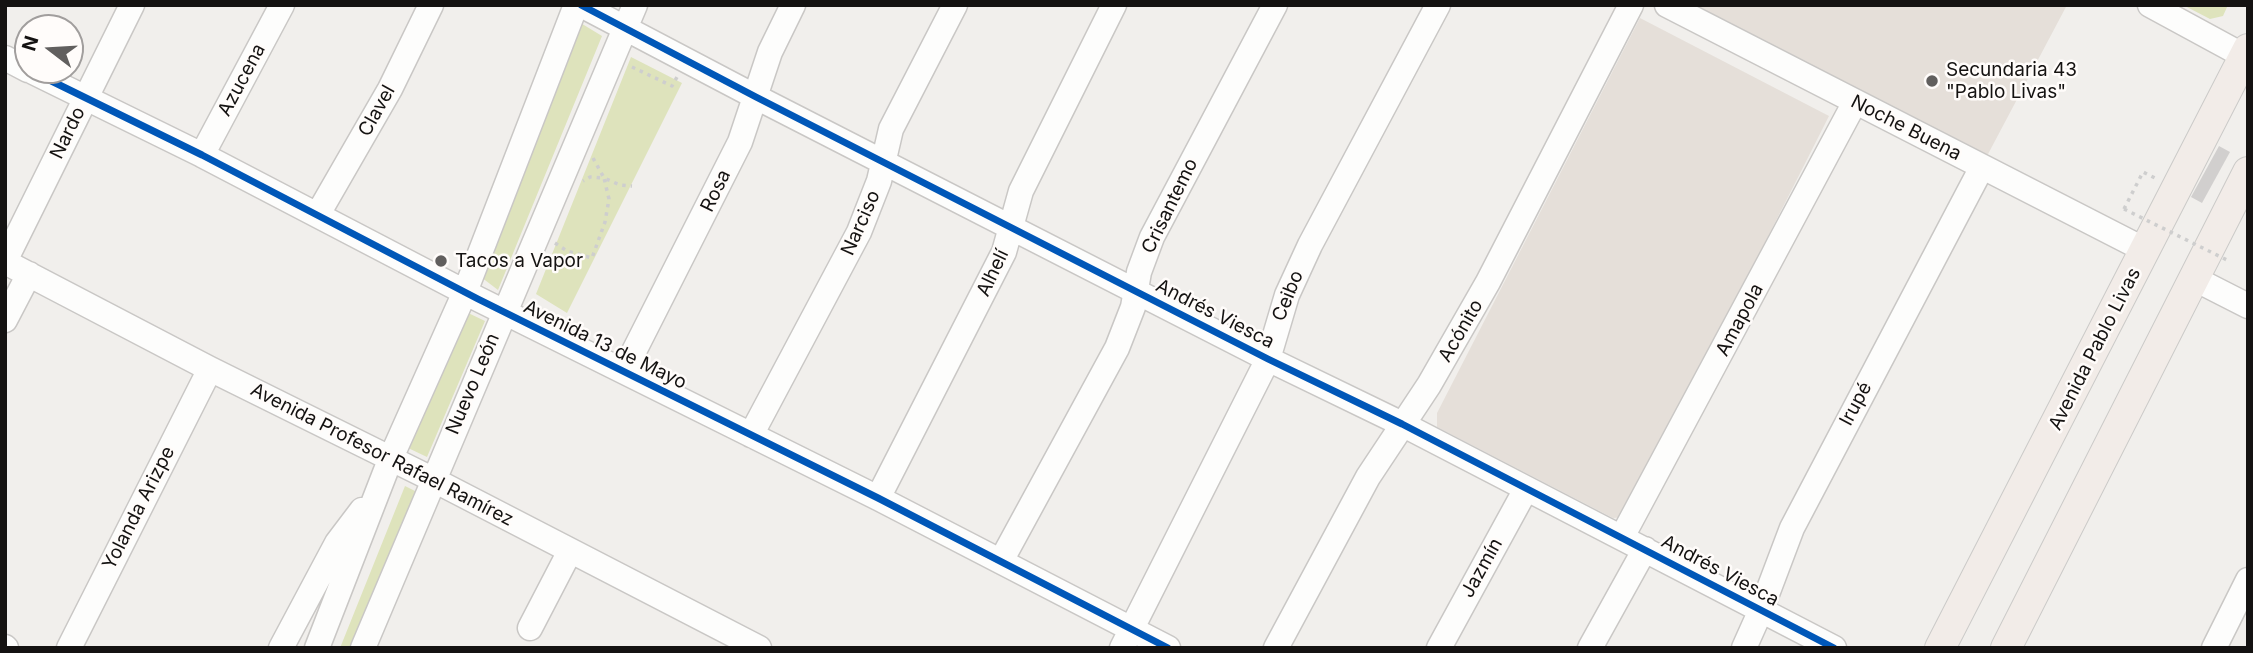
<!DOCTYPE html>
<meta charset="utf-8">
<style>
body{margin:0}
#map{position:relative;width:2253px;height:653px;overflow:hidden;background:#f1efec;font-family:Inter,sans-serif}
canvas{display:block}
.frame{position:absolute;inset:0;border:7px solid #141211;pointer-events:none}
.north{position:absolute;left:14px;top:14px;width:70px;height:70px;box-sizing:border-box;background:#fffcfa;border:2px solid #a19e9d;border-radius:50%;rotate:287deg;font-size:19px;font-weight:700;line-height:28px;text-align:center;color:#141211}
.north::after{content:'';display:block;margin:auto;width:24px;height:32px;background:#615f5e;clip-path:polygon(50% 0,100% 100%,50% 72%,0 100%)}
</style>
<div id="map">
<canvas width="2253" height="653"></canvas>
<div class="frame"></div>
<div class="north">N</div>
</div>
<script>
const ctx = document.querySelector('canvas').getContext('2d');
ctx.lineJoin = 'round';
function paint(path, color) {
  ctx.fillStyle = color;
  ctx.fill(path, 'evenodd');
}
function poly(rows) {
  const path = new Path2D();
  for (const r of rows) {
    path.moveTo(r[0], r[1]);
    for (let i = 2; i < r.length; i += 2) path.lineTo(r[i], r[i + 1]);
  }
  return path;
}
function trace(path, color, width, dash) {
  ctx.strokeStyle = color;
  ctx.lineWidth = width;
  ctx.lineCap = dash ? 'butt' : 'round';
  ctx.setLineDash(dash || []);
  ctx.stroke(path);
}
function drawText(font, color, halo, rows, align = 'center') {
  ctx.font = font + ' Inter,sans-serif';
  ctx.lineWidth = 5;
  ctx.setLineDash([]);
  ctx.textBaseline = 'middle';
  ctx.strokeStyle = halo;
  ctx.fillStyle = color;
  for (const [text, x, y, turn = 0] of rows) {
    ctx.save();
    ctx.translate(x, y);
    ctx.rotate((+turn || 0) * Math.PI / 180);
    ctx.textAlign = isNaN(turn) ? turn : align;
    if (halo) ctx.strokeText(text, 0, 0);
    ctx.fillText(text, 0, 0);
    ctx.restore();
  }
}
paint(poly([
 [1686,5,2067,5,1987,156],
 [1640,18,1829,116,1626,517,1613,518,1437,427,1437,413]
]), '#e5dfd9');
paint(poly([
 [2183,5,2228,5,2223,16,2210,19],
 [574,19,602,36,498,290,477,274],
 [631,57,682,83,567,313,536,294],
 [464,311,485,321,427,457,406,447],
 [405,486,421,494,357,648,340,648]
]), '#dee3bc');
paint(poly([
 [2219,146,2230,152,2202,203,2191,197]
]), '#d1cfce');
const minor = poly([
 [581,5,756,97,1268,359,1402,424,1834,648],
 [1667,5,2145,250],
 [2150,5,2244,56],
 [5,58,28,70],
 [29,70,202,155,478,299,878,498,1168,648],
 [202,155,282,5],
 [318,214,390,89,431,5],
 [5,261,132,5],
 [5,262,210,369,432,479,759,648],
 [2193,278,2248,306],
 [5,320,29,274],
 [624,371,740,142,770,52,793,5],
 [751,435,859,232,879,181,891,129,955,5],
 [878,498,1004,252,1021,191,1114,5],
 [1622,537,1855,102],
 [1001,561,1117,348,1133,307,1139,272,1152,237,1275,5],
 [530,628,570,551],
 [5,647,6,648],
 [69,648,210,369],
 [281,648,337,543,362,510],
 [317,648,390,460,465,292,576,5],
 [363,648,635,5],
 [1122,648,1268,359,1287,295,1310,245,1438,5],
 [1276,648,1368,477,1429,385,1488,282,1631,5],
 [1439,648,1526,489],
 [1590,648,1645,549],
 [1744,648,1761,610,1792,528,1982,167],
 [2214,648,2248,580]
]);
const major = poly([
 [1940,648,2248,49],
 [2006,648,2248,172]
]);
trace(minor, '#c9c7c5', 27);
trace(major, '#cbcac8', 32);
trace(poly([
 [632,67,672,86,677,77],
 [593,158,604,178,620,185,632,186],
 [2124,209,2143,172,2157,179],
 [555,243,567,251,592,258,605,222,609,199,604,178,590,177,583,181]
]), '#cecece', 3.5, [3.5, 5]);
trace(minor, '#fdfdfc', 24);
trace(major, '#f2ece8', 30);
trace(poly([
 [2124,209,2227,260]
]), '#cecece', 3.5, [3.5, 5]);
trace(poly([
 [581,5,756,97,1268,359,1402,424,1834,648],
 [29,70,202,155,478,299,878,498,1168,648]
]), '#0057b8', 7);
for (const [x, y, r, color] of [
 [1932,81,7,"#615f5e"],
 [441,261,7,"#615f5e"]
]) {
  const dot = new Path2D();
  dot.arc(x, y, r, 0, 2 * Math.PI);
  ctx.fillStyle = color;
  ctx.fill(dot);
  trace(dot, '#fffcfa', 2.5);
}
drawText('19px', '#141211', '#fffcfa', [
 ["Secundaria 43",1946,70],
 ["\"Pablo Livas\"",1946,92],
 ["Tacos a Vapor",455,261]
], 'left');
drawText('19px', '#141211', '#fffcfa', [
 ["Azucena",242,80,-62],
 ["Clavel",377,111,-61],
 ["Noche Buena",1906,128,27],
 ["Nardo",68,133,-64],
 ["Rosa",716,191,-64],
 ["Crisantemo",1170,206,-64],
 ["Narciso",861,223,-66],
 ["Alhelí",993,273,-65],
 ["Ceibo",1288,296,-68],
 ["Andrés Viesca",1215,314,27],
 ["Amapola",1740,320,-62],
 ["Acónito",1461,331,-60],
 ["Avenida 13 de Mayo",605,345,26],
 ["Avenida Pablo Livas",2095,349,-63],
 ["Nuevo León",473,384,-67],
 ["Irupé",1856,404,-62],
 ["Avenida Profesor Rafael Ramírez",382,455,27],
 ["Yolanda Arizpe",139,508,-63],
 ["Jazmín",1482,568,-61],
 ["Andrés Viesca",1720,571,28]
]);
</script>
